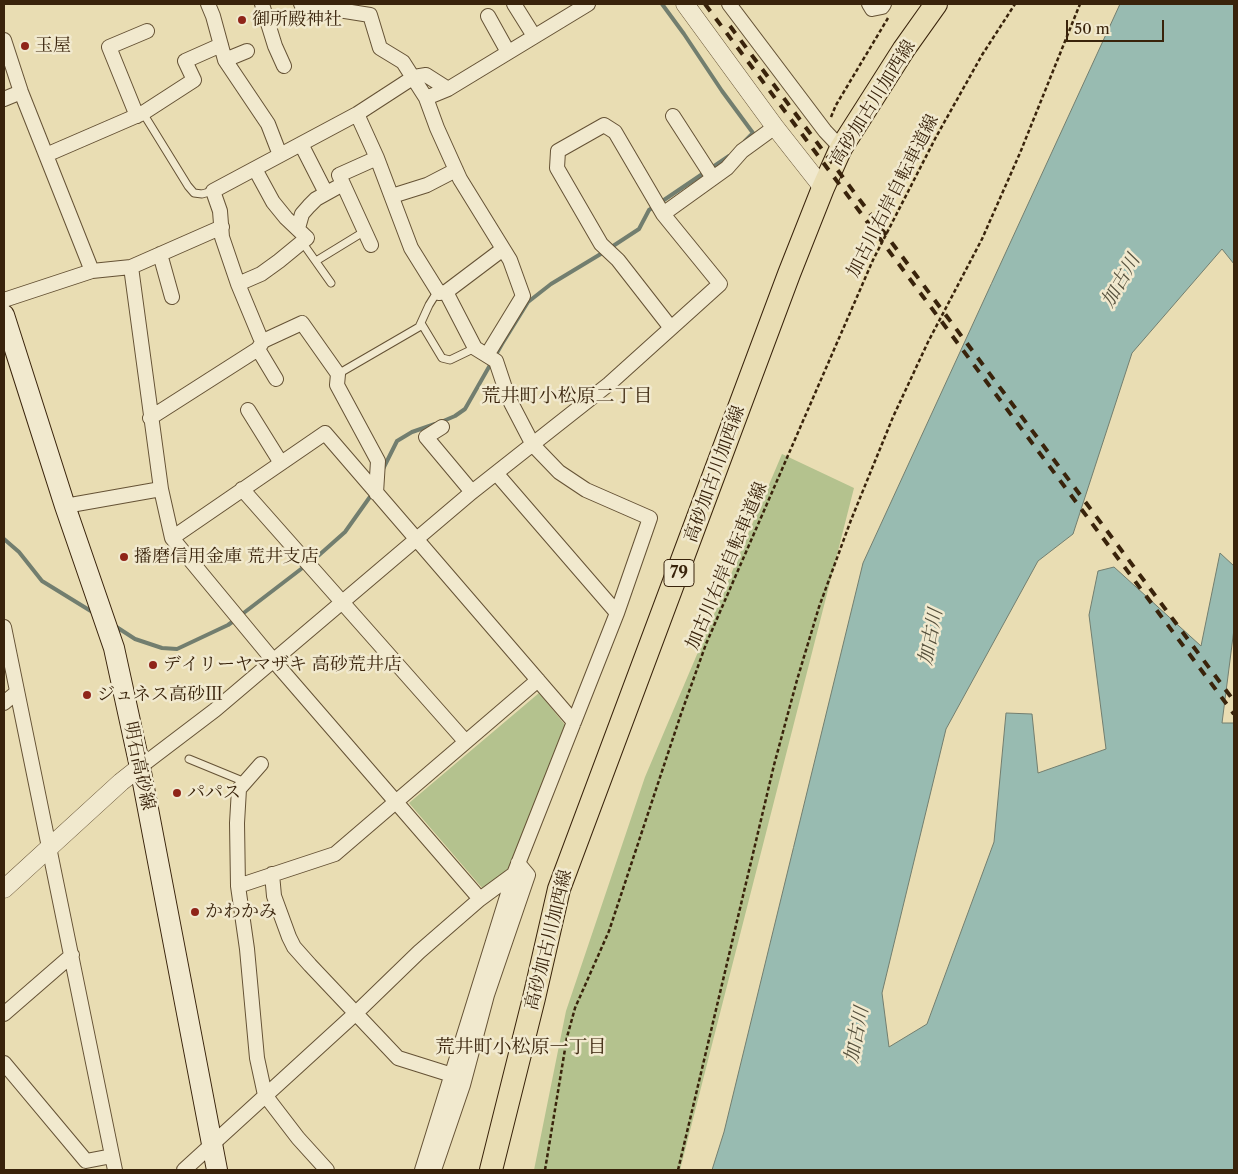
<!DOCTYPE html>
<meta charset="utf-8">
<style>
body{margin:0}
#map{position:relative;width:1238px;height:1174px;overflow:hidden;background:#e9ddb3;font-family:"Libre Caslon Text",serif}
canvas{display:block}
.frame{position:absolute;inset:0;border:5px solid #39230b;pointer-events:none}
.scale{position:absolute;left:1066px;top:20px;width:98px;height:22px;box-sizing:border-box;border:2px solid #39230b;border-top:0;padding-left:6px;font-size:15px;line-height:18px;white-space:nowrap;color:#39230b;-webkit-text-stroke:4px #f1e9ce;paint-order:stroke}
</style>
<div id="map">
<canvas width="1238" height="1174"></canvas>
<div class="frame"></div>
<div class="scale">50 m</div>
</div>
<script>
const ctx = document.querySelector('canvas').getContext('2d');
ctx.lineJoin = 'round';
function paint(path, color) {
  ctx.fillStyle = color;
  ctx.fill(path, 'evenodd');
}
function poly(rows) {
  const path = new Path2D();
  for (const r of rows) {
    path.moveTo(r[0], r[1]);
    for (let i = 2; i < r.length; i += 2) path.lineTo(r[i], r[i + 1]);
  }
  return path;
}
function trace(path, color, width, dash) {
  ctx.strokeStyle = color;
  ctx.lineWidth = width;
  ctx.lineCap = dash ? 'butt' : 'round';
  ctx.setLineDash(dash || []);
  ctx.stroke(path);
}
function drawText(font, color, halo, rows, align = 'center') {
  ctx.font = font + ' "Libre Caslon Text","Noto Serif JP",serif';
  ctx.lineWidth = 5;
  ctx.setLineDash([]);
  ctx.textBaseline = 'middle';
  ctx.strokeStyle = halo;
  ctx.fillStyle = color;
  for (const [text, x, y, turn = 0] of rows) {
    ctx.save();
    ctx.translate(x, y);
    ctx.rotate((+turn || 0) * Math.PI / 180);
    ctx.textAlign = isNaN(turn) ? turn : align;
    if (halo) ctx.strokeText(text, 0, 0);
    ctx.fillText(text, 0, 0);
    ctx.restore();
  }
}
paint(poly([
 [782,454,854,488,680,1170,534,1170,566,1011,645,777],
 [539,693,566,726,509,868,483,889,409,803]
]), '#b4c28e');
const water = poly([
 [1120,4,1234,4,1234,264,1222,249,1132,353,1073,534,1038,561,946,729,882,993,889,1047,927,1024,994,842,1006,713,1032,714,1038,773,1106,749,1089,615,1098,571,1114,567,1201,646,1220,553,1234,566,1234,629,1222,723,1234,723,1234,1170,712,1170,724,1132,863,563,1120,4]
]);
paint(water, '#98bbb1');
trace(water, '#727e6f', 1);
trace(poly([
 [662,4,684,34,722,91,753,133,745,141],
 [661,202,729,156],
 [610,248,639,229,649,210,655,206],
 [441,422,455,416,465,409,502,344,528,302,551,284,604,252],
 [383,469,397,441,412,432,435,424],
 [4,539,19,552,42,581,94,613],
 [241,615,318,556,345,532,372,494],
 [115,626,135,639,162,648,177,649,228,625,235,620]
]), '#727e6f', 4);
const service = poly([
 [143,113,188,186,194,193,202,194,213,191],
 [302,242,331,283],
 [316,261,365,231],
 [421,323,442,358,450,360,475,348],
 [338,374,419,327,429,305,434,297,439,293],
 [189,759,245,782]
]);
const minor = poly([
 [208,4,213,16,225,60,268,124,280,155],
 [262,4,275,46,284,66],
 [301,4,370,15,380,48,403,62,426,98,448,89],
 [514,4,534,36],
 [729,4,825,131,841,148],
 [869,4,872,9,882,7,884,4],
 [488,16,508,52],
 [4,40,21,92,92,271,4,300],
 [225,60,247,51],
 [426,98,437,128,460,179,510,260,523,296,487,355],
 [4,99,21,92],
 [357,114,377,158,411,248,439,293,446,292,475,348,496,361,508,397,533,445,559,472,586,490,650,518,617,613,514,874,422,1170],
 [137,116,109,47,147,31],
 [673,116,713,178],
 [301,144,326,193],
 [46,155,143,113,194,80,185,61,221,45],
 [392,196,427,185,456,170],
 [663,214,727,168,742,151,775,127],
 [298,228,302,214,309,206,316,199,343,184],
 [371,245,339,175,377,158],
 [160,254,172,297],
 [131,267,161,489,172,538],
 [92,271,131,267,222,227],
 [238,284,261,274,279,261,307,238,286,218,273,202,255,169],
 [446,292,503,249],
 [258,349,276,379],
 [248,410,281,463],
 [150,418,258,349,263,341],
 [442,427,426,437,472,492],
 [496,473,617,613],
 [242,489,465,741],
 [376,493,378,461,337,385,338,374,302,323,263,341,260,337,238,284,222,237,220,211,213,191,357,114,414,77,426,75,448,89,588,4],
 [65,506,161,489],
 [4,627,115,1170],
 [4,703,17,692],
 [261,764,239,789,237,823,238,886,247,949,257,1058,265,1095,298,1138,327,1170],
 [140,767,215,710,472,492,609,384,720,284,663,214,615,132,604,125,558,151,557,168,601,244,618,260,671,328],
 [272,874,274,896,289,937,294,947,310,965,398,1058,452,1075],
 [238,886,335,854,538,680],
 [480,899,273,660,172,538,325,433,574,722],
 [4,1014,72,955],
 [4,1063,86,1161,112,1156],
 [184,1170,356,1013,419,952,480,899,514,874],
 [434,1170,463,1085,487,995,528,875,518,863]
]);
const tertiary = poly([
 [685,4,775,127,823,188],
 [4,889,121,782,140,767]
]);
const secondary = poly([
 [4,315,65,506,114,648,140,767,217,1170]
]);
const primary = poly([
 [491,1170,534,998,559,889,789,274,823,188,841,148,904,49,936,4]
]);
trace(service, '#655235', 9);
trace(minor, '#655235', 16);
trace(tertiary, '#655235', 19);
trace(secondary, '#39230b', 22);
trace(primary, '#39230b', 24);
trace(poly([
 [831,117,836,105,888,18],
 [545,1170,567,1037,575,1008,609,931,681,714,706,644,873,260,936,137,982,55,1015,4],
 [678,1170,774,765,797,680,819,607,851,520,893,417,928,342,982,239,1020,153,1080,4]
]), '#39230b', 2.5, [4, 2.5]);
trace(service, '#f1e9ce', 7);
trace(minor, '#f1e9ce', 14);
trace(tertiary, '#f1e9ce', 18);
trace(secondary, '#f1e9ce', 20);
trace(primary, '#e9ddb3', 22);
trace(poly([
 [705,4,1234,714],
 [730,26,1234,701]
]), '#39230b', 4, [9, 9]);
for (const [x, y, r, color] of [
 [242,20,5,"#8f2418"],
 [25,46,5,"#8f2418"],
 [124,557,5,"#8f2418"],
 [153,665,5,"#8f2418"],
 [87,695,5,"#8f2418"],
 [177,793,5,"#8f2418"],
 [195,912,5,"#8f2418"]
]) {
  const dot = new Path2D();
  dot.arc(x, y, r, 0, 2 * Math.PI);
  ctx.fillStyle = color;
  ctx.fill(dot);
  trace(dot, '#f1e9ce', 2);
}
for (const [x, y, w] of [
 [679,573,30]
]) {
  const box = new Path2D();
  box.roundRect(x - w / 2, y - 13.5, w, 27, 4);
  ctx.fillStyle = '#f1e9ce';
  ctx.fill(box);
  trace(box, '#39230b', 1);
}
drawText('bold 16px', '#39230b', null, [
 ["79",679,573]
]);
drawText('18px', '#39230b', '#f1e9ce', [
 ["御所殿神社",252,20],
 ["玉屋",35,46],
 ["播磨信用金庫 荒井支店",134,557],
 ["デイリーヤマザキ 高砂荒井店",163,665],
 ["ジュネス高砂Ⅲ",97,695],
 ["パパス",187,793],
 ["かわかみ",205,912]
], 'left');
drawText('18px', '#39230b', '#f1e9ce', [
 ["高砂加古川加西線",873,103,-58],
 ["加古川右岸自転車道線",893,196,-63],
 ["高砂加古川加西線",715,474,-70],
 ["加古川右岸自転車道線",727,566,-67],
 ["明石高砂線",139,766,78],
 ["高砂加古川加西線",549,940,-76]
]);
drawText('italic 19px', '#56513d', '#f1e9ce', [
 ["加古川",1121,281,-60],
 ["加古川",931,637,-79],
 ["加古川",857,1035,-79]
]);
drawText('19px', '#39230b', '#f1e9ce', [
 ["荒井町小松原二丁目",567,397],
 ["荒井町小松原一丁目",521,1048]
]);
</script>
